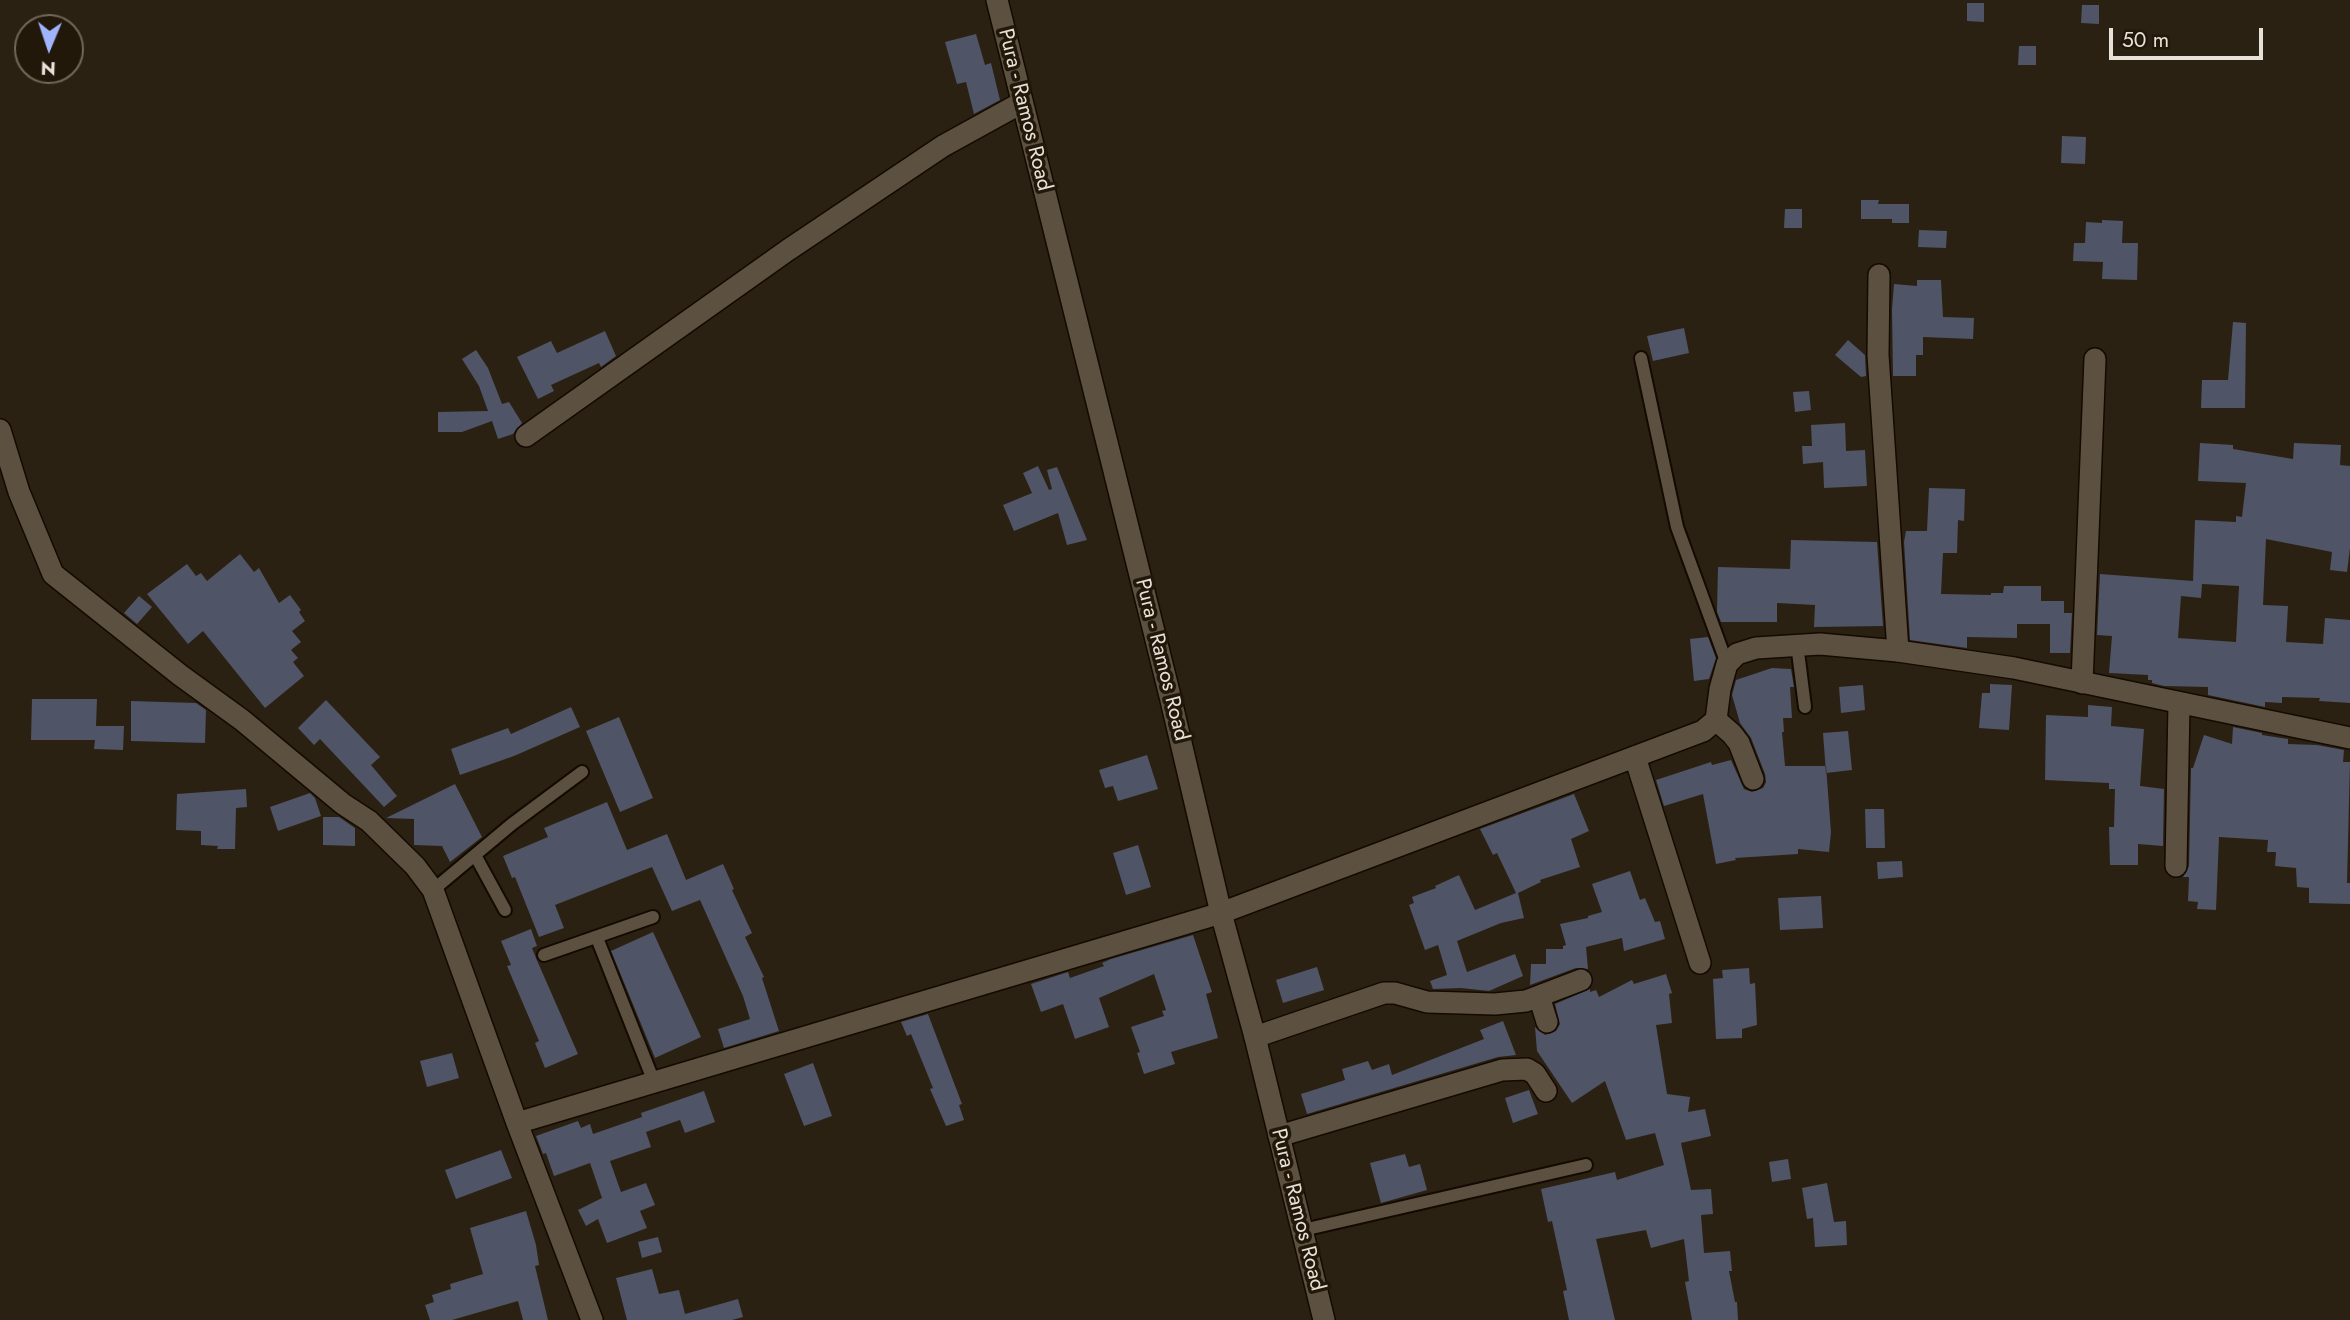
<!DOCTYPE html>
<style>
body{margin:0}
#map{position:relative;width:2350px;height:1320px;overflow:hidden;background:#2b2112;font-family:Jost,sans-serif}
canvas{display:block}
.north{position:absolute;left:14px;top:14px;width:70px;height:70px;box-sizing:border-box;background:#221809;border:2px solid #71685b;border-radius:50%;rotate:182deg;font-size:19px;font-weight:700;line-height:28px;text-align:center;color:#e8e1d7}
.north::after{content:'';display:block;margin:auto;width:24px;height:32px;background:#a0b3fd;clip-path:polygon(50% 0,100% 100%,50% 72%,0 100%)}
.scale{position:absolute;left:2109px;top:28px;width:154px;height:32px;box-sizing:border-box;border:4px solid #e8e1d7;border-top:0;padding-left:9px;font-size:21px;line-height:24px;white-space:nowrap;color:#e8e1d7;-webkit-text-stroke:5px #221809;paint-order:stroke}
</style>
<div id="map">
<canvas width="2350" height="1320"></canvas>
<div class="north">N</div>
<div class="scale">50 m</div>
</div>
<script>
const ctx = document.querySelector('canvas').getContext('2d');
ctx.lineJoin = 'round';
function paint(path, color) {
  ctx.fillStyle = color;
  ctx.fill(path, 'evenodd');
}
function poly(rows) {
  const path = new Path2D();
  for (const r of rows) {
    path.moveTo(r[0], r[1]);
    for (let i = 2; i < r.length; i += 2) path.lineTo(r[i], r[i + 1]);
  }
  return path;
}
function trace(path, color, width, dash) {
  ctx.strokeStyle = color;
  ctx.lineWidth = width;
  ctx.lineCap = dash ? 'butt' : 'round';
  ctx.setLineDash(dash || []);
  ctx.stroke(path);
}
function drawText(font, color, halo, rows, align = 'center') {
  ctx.font = font + ' Jost,sans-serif';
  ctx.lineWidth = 7;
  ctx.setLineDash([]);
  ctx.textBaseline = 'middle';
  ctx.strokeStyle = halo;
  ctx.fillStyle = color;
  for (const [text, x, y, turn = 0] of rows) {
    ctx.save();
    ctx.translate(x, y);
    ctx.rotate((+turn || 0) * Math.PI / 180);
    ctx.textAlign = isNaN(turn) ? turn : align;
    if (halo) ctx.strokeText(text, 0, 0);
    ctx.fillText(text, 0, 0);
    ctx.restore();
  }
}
paint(poly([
 [1967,3,1984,3,1984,22,1967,21],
 [2082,5,2099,5,2099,24,2081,23],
 [976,34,985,65,991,63,1000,100,974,114,966,82,957,84,945,42],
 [2019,46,2036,46,2036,65,2018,65],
 [2062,136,2086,137,2085,164,2061,163],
 [1861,200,1879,200,1878,204,1909,204,1909,223,1892,223,1892,219,1861,219],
 [1785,209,1802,209,1802,228,1784,228],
 [2102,220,2123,221,2122,243,2138,243,2137,280,2102,279,2103,262,2073,261,2074,243,2085,243,2086,222,2102,223],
 [1919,230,1947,231,1946,248,1918,247],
 [1917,280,1941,280,1943,317,1974,318,1973,339,1923,337,1923,355,1916,355,1916,376,1893,376,1892,309,1894,284,1917,286],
 [2233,322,2246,323,2245,408,2201,408,2202,380,2228,380],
 [1684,328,1689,353,1653,361,1647,336],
 [605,331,616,356,601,367,599,363,551,385,554,391,538,399,517,357,551,341,557,353],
 [1848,340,1865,355,1866,376,1861,377,1835,355],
 [476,350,488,368,502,404,509,402,522,423,513,434,498,439,492,421,462,432,438,432,438,412,488,411,479,386,462,359],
 [1809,391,1811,410,1795,412,1793,392],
 [1845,423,1846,451,1865,450,1867,486,1824,488,1823,462,1803,464,1802,446,1812,446,1811,425],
 [2200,443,2233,445,2233,449,2293,459,2294,443,2341,445,2340,465,2350,466,2350,548,2347,572,2330,570,2332,552,2266,539,2263,605,2288,606,2286,642,2323,644,2325,618,2350,620,2350,703,2319,701,2320,698,2282,697,2282,703,2265,702,2265,707,2208,695,2208,687,2164,686,2152,683,2152,680,2148,680,2148,675,2109,673,2112,636,2097,635,2100,574,2193,581,2195,520,2236,522,2236,516,2242,517,2246,483,2198,481],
 [2202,584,2239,586,2236,642,2178,638,2181,596,2201,598],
 [1038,466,1049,490,1052,489,1047,470,1057,467,1087,540,1067,545,1058,513,1014,531,1003,505,1032,493,1023,473],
 [1929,488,1965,489,1964,521,1958,520,1957,553,1943,553,1941,594,1991,595,1991,593,2003,593,2004,586,2041,586,2041,601,2064,601,2064,613,2072,613,2070,653,2050,653,2050,624,2017,624,2017,638,1967,637,1967,648,1910,640,1904,542,1906,531,1927,531],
 [1791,540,1877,542,1883,626,1814,627,1815,605,1777,603,1777,622,1721,622,1717,612,1718,567,1790,569],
 [240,554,254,572,259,568,279,603,290,595,301,610,299,612,305,621,292,631,301,642,291,650,298,658,293,662,304,676,265,708,203,631,188,644,147,594,187,564,196,576,201,573,207,581],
 [139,596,152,607,137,624,124,613],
 [1708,637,1716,658,1709,679,1694,681,1690,639],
 [1772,668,1791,669,1794,687,1790,687,1792,718,1783,718,1784,732,1782,732,1785,766,1826,766,1831,832,1829,852,1798,849,1798,854,1735,858,1736,860,1716,864,1703,794,1664,806,1656,780,1711,762,1712,765,1731,760,1744,789,1752,792,1763,788,1766,782,1765,774,1751,738,1740,723,1732,695,1736,680],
 [1990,684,2012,685,2009,730,1979,728,1982,693,1990,693],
 [1863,685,1865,710,1841,713,1839,687],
 [32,699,97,699,96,726,124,726,123,750,94,749,95,740,31,740],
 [326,700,380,757,371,765,397,796,384,807,320,739,314,745,298,728],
 [131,701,196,703,206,710,205,743,131,741],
 [2088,705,2112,707,2111,726,2144,729,2140,786,2164,789,2163,846,2138,844,2138,865,2110,865,2109,827,2114,827,2115,789,2109,789,2109,783,2045,780,2046,715,2088,717],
 [571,707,580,727,514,756,460,775,451,749,508,728,511,734],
 [619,717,653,798,620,812,586,731],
 [2233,727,2262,733,2262,735,2288,739,2288,744,2317,745,2344,750,2343,762,2350,762,2347,883,2350,883,2350,904,2309,903,2309,888,2297,887,2296,868,2275,866,2276,852,2267,852,2268,840,2219,837,2216,910,2197,909,2198,902,2188,901,2189,877,2183,877,2189,866,2191,768,2193,768,2204,735,2232,744],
 [1848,731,1852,770,1826,773,1823,733],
 [1147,755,1158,789,1118,801,1113,786,1105,788,1099,770],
 [455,784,482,837,450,862,442,846,414,845,414,819,386,818],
 [246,789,247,807,236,808,235,849,217,849,218,846,201,845,201,831,176,830,177,794],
 [310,793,315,798,321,816,278,831,270,807],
 [1574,794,1589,831,1571,839,1580,867,1540,880,1541,882,1518,893,1524,918,1501,923,1457,941,1467,972,1515,954,1523,976,1489,991,1461,988,1433,989,1430,981,1447,975,1438,945,1425,950,1409,905,1414,903,1412,897,1436,888,1435,886,1459,875,1475,910,1516,893,1497,853,1493,855,1480,829],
 [607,802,627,850,667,834,686,880,723,864,734,889,732,890,752,933,745,937,764,977,762,978,779,1031,724,1048,718,1029,750,1019,743,996,700,900,672,911,652,867,555,905,564,928,539,937,515,877,512,878,503,856,548,837,544,828],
 [1865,809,1884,809,1885,848,1866,848],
 [323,817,339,817,355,828,355,846,323,845],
 [1138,845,1151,887,1126,895,1113,853],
 [1902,861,1903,877,1878,879,1877,862],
 [1630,871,1640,900,1645,898,1655,922,1660,921,1665,939,1624,951,1622,938,1586,947,1588,969,1576,968,1530,985,1531,964,1546,964,1546,949,1563,949,1563,946,1566,945,1560,924,1588,918,1588,916,1602,912,1592,884],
 [1821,896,1823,928,1780,930,1778,898],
 [531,929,537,946,532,948,536,958,578,1054,545,1068,535,1043,539,1041,507,966,511,965,501,941],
 [653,932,701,1037,655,1058,611,951],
 [1193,935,1212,992,1206,994,1218,1038,1171,1052,1175,1064,1144,1074,1137,1053,1140,1052,1131,1027,1164,1016,1162,1011,1166,1010,1154,974,1099,998,1109,1027,1075,1039,1063,1004,1041,1012,1031,984,1068,972,1070,978,1104,966,1102,963,1111,959],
 [1317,967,1324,990,1283,1003,1276,980],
 [1749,968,1750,984,1755,983,1757,1025,1742,1029,1742,1038,1716,1039,1713,979,1723,978,1722,970],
 [1666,974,1672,993,1669,994,1672,1023,1656,1025,1667,1094,1690,1097,1688,1112,1705,1109,1711,1136,1681,1143,1691,1190,1711,1189,1713,1214,1701,1215,1704,1253,1730,1251,1732,1271,1729,1271,1735,1302,1737,1302,1738,1320,1692,1320,1685,1282,1689,1281,1684,1239,1651,1248,1646,1230,1596,1239,1615,1320,1569,1320,1563,1291,1567,1290,1552,1221,1548,1222,1541,1189,1615,1172,1617,1180,1664,1165,1655,1133,1626,1140,1605,1081,1572,1103,1537,1051,1535,1027,1545,1035,1556,1031,1560,1024,1555,1004,1590,989,1590,992,1596,990,1599,997,1632,980,1634,984],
 [928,1014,962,1104,959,1105,964,1120,946,1126,930,1089,933,1088,911,1034,907,1036,901,1022],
 [1503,1021,1516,1055,1498,1057,1307,1114,1301,1094,1345,1080,1342,1069,1368,1061,1372,1070,1389,1064,1392,1075,1484,1039,1480,1030],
 [452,1053,459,1078,427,1087,420,1061],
 [813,1063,832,1116,804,1126,784,1074],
 [1529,1090,1538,1114,1513,1123,1505,1098],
 [704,1091,715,1122,685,1133,680,1120,646,1132,651,1147,610,1161,621,1192,646,1183,655,1205,640,1211,647,1228,607,1243,598,1219,586,1226,578,1210,602,1198,590,1163,554,1176,546,1153,543,1154,536,1136,578,1121,581,1128,590,1124,593,1134,642,1117,641,1113],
 [501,1150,512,1178,456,1199,445,1170],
 [1405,1154,1409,1167,1420,1164,1427,1190,1381,1203,1370,1163],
 [1788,1159,1791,1179,1772,1182,1769,1162],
 [1827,1183,1834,1222,1846,1221,1847,1245,1815,1247,1813,1218,1807,1219,1802,1188],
 [526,1211,536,1245,539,1265,535,1266,548,1320,523,1320,518,1301,452,1320,430,1320,425,1305,434,1302,432,1295,451,1289,450,1284,483,1274,470,1228],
 [658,1237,662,1252,642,1258,638,1242],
 [652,1269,659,1294,679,1290,685,1314,738,1299,743,1317,732,1320,627,1320,616,1278]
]), '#4f5466');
const lane = poly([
 [1641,358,1677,527,1727,664],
 [1797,644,1805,707],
 [475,855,505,910],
 [433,890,512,824,582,772],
 [597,938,654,1082],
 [544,955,653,917],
 [1303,1230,1586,1165]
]);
const street = poly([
 [1879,275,1878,355,1898,651],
 [0,430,19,492,53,574,180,675,242,720,343,804,369,821,415,866,433,890,517,1123,592,1320],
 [526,436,788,250,943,146,1021,103],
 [2082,683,2095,359],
 [1716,720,1732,734,1739,743,1753,779],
 [1635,757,1700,963],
 [2176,866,2179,704],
 [1539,996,1547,1022],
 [1255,1037,1384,993,1395,993,1427,1002,1495,1004,1526,1001,1581,980],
 [517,1123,1221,913],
 [1279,1136,1502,1070,1527,1069,1535,1074,1546,1091]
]);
const secondary = poly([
 [997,0,1170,696,1221,913,1255,1037,1324,1320],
 [1221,913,1703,731,1716,720,1720,689,1727,664,1737,654,1756,648,1820,644,1898,651,2014,668,2350,738]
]);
trace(lane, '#140a01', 16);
trace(street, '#140a01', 24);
trace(secondary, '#140a01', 24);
trace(lane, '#5c5140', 12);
trace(street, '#5c5140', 21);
trace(secondary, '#5c5140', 21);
drawText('21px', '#e8e1d7', '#221809', [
 ["Pura - Ramos Road",1024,110,76],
 ["Pura - Ramos Road",1161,660,76],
 ["Pura - Ramos Road",1297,1210,76]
]);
</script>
